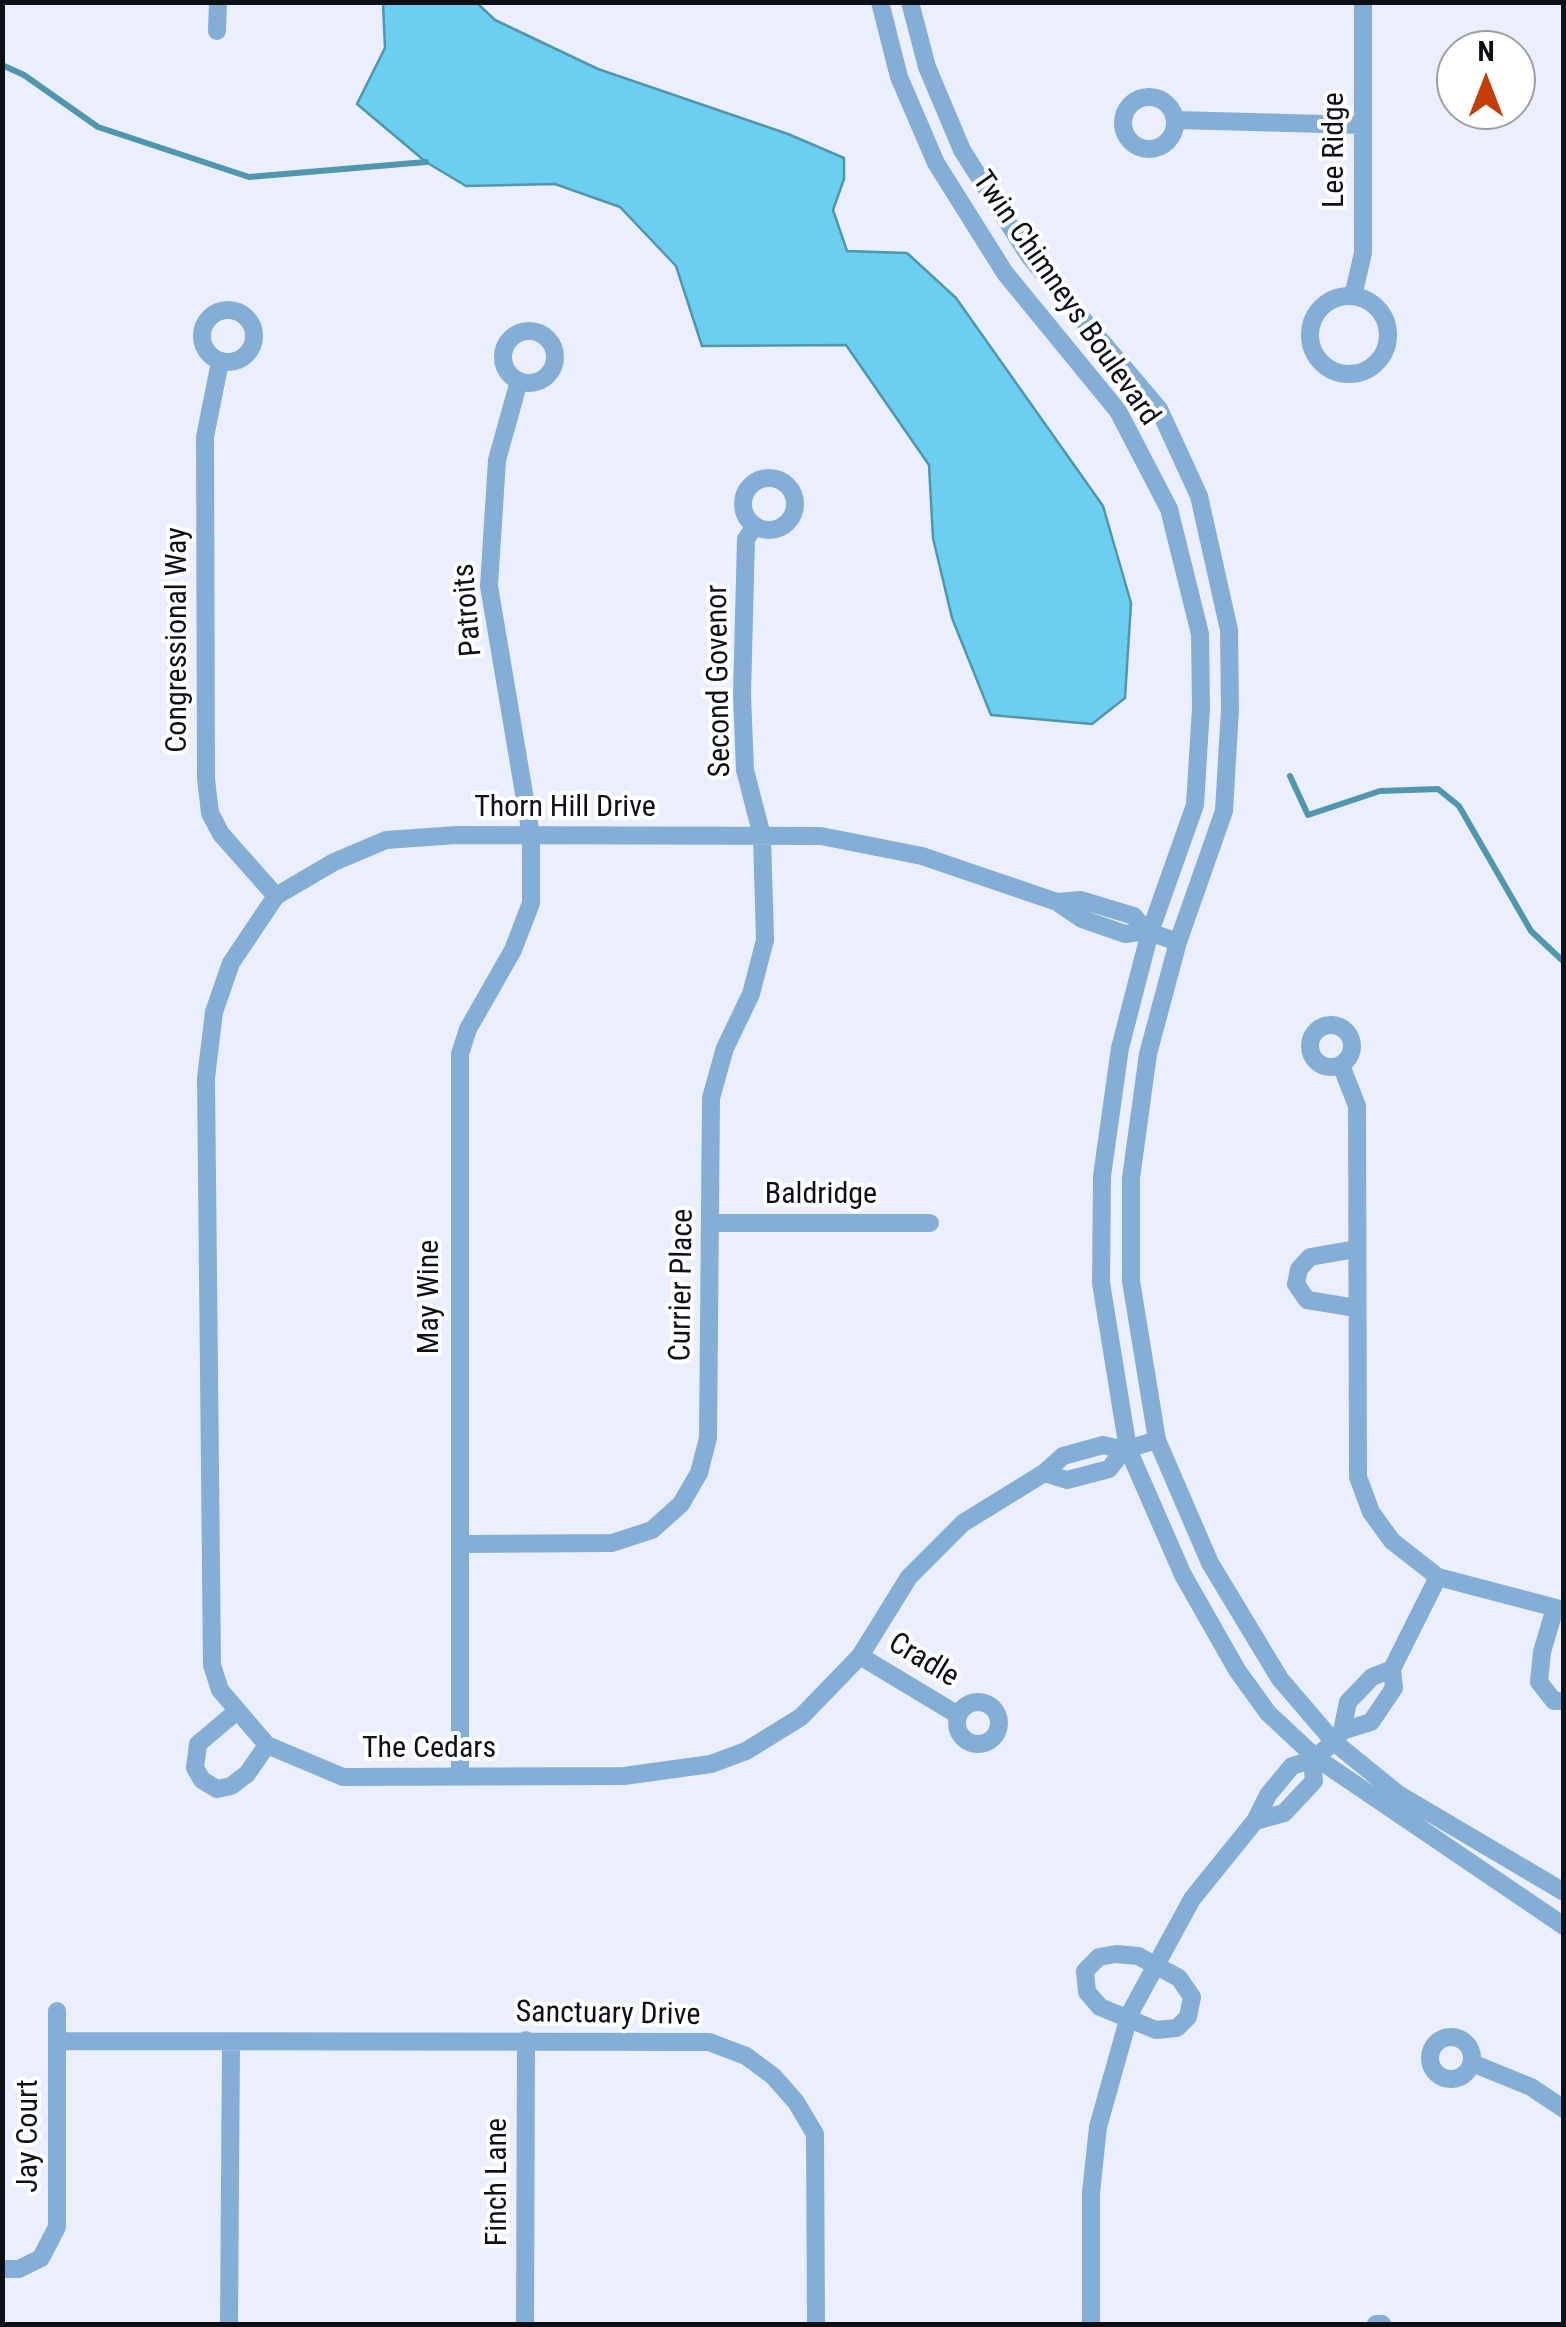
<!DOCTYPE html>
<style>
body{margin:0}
#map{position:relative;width:1566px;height:2327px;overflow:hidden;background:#ebeffd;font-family:"Roboto Condensed",sans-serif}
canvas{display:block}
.frame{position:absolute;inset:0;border:5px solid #0e1018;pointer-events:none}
.north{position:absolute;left:1436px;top:30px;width:100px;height:100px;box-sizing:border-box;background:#fff;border:2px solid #9f9fa3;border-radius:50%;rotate:0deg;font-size:28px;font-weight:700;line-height:40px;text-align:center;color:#0e1018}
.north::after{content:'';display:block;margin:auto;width:35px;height:45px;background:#c53e06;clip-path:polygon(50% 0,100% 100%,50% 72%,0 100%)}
</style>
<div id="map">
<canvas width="1566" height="2327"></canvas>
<div class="frame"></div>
<div class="north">N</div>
</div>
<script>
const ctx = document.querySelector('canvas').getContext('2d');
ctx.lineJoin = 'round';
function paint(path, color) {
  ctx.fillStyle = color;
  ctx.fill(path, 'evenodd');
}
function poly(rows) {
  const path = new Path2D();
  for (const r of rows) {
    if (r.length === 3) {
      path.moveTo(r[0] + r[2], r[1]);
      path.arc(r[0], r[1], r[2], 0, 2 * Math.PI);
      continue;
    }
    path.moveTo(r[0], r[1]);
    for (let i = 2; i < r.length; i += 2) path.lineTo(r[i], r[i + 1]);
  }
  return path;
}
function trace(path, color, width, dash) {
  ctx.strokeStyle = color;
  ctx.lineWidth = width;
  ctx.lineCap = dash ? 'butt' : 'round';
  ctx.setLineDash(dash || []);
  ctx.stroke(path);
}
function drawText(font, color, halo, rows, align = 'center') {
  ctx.font = font + ' "Roboto Condensed",sans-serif';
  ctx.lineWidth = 8;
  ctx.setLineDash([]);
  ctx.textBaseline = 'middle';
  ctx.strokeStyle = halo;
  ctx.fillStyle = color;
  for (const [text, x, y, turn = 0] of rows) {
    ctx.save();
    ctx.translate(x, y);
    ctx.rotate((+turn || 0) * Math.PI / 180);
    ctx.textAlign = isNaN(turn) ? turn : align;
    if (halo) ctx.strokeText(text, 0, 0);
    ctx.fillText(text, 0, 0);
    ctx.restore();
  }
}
const water = poly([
 [383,3,477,3,495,20,598,69,788,134,844,158,844,179,833,210,847,251,907,253,956,298,1103,506,1131,603,1125,698,1092,724,991,715,952,618,933,538,929,465,846,345,702,346,676,266,620,207,555,184,466,186,426,162,357,104,385,48,383,3]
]);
paint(water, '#6dcfef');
trace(water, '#5096ae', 2.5);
trace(poly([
 [2,65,24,75,98,127,249,177,426,162],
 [1290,776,1308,815,1380,791,1438,789,1459,806,1531,931,1564,962]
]), '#5096ae', 6);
trace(poly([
 [880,2,899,77,936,163,1005,273,1118,411,1169,509,1200,634,1201,708,1195,805,1150,932,1120,1048,1102,1176,1101,1283,1128,1449,1183,1575,1237,1670,1268,1713,1315,1757,1564,1926],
 [910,2,927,67,962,150,1029,256,1159,409,1199,496,1229,630,1230,709,1224,811,1178,942,1148,1054,1131,1178,1131,1281,1157,1440,1210,1563,1280,1679,1334,1742,1398,1794,1564,1892],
 [217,31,218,2],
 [1149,123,26],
 [1176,120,1362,125],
 [1349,335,39],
 [1353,296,1363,253,1363,2],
 [228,336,26],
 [529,357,26],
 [220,362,205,437,206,779,210,813,221,834,276,896],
 [769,504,26],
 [1057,902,1081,900,1134,916,1146,931],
 [1331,1046,21],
 [1341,1065,1357,1106,1358,1477,1371,1512,1392,1541,1438,1577,1564,1610],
 [712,1223,930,1223],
 [1356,1249,1310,1257,1299,1269,1296,1284,1307,1300,1356,1308],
 [1157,1440,1124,1450,1103,1445,1063,1456,1044,1473,963,1523,909,1577,860,1656,801,1717,746,1751,711,1764,624,1776,343,1777,267,1745,220,1690,212,1665,206,1078,214,1012,231,963,276,896,334,862,386,840,457,835,821,836,922,856,1057,902,1082,919,1125,934,1146,931,1178,942],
 [1044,1473,1067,1480,1109,1469,1124,1450],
 [460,1544,612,1543,652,1530,681,1504,699,1473,708,1438,711,1098,725,1048,751,994,765,940,762,836,745,770,742,695,746,539,755,526],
 [1555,1608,1542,1652,1539,1682,1554,1701,1564,1701],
 [860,1656,958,1715],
 [978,1723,21],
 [237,1711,198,1744,195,1768,202,1780,217,1789,231,1786,247,1774,267,1745],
 [1342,1731,1371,1722,1394,1688,1392,1669],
 [460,1776,460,1054,468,1029,513,950,531,903,531,835,489,586,497,460,519,381],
 [1255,1821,1284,1813,1314,1781,1312,1760],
 [1116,1954,1138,1956,1179,1978,1192,1997,1188,2017,1177,2028,1156,2030,1100,2007,1087,1992,1085,1971,1099,1957,1116,1954],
 [1451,2058,21],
 [58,2041,709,2042,746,2056,773,2076,796,2102,815,2134,816,2324],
 [1472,2063,1531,2087,1564,2109],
 [2,2269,19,2269,41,2258,57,2227,57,2011],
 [229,2324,231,2043],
 [525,2324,526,2040],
 [1091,2324,1091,2193,1098,2127,1130,2013,1192,1899,1255,1821,1268,1795,1292,1766,1312,1760,1334,1742,1342,1731,1348,1702,1372,1677,1392,1669,1438,1577],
 [1376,2324,1382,2324]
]), '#84aed5', 18);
drawText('30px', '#0e1018', '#fff', [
 ["Lee Ridge",1335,150,-90],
 ["Twin Chimneys Boulevard",1065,299,55],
 ["Patroits",469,610,-95],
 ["Congressional Way",178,640,-90],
 ["Second Govenor",720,681,-91],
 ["Thorn Hill Drive",565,808],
 ["Baldridge",821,1195],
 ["Currier Place",683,1285,-89],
 ["May Wine",430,1297,-90],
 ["Cradle",923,1661,31],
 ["The Cedars",429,1749],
 ["Sanctuary Drive",608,2015,1],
 ["Jay Court",29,2136,-90],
 ["Finch Lane",498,2182,-90]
]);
</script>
